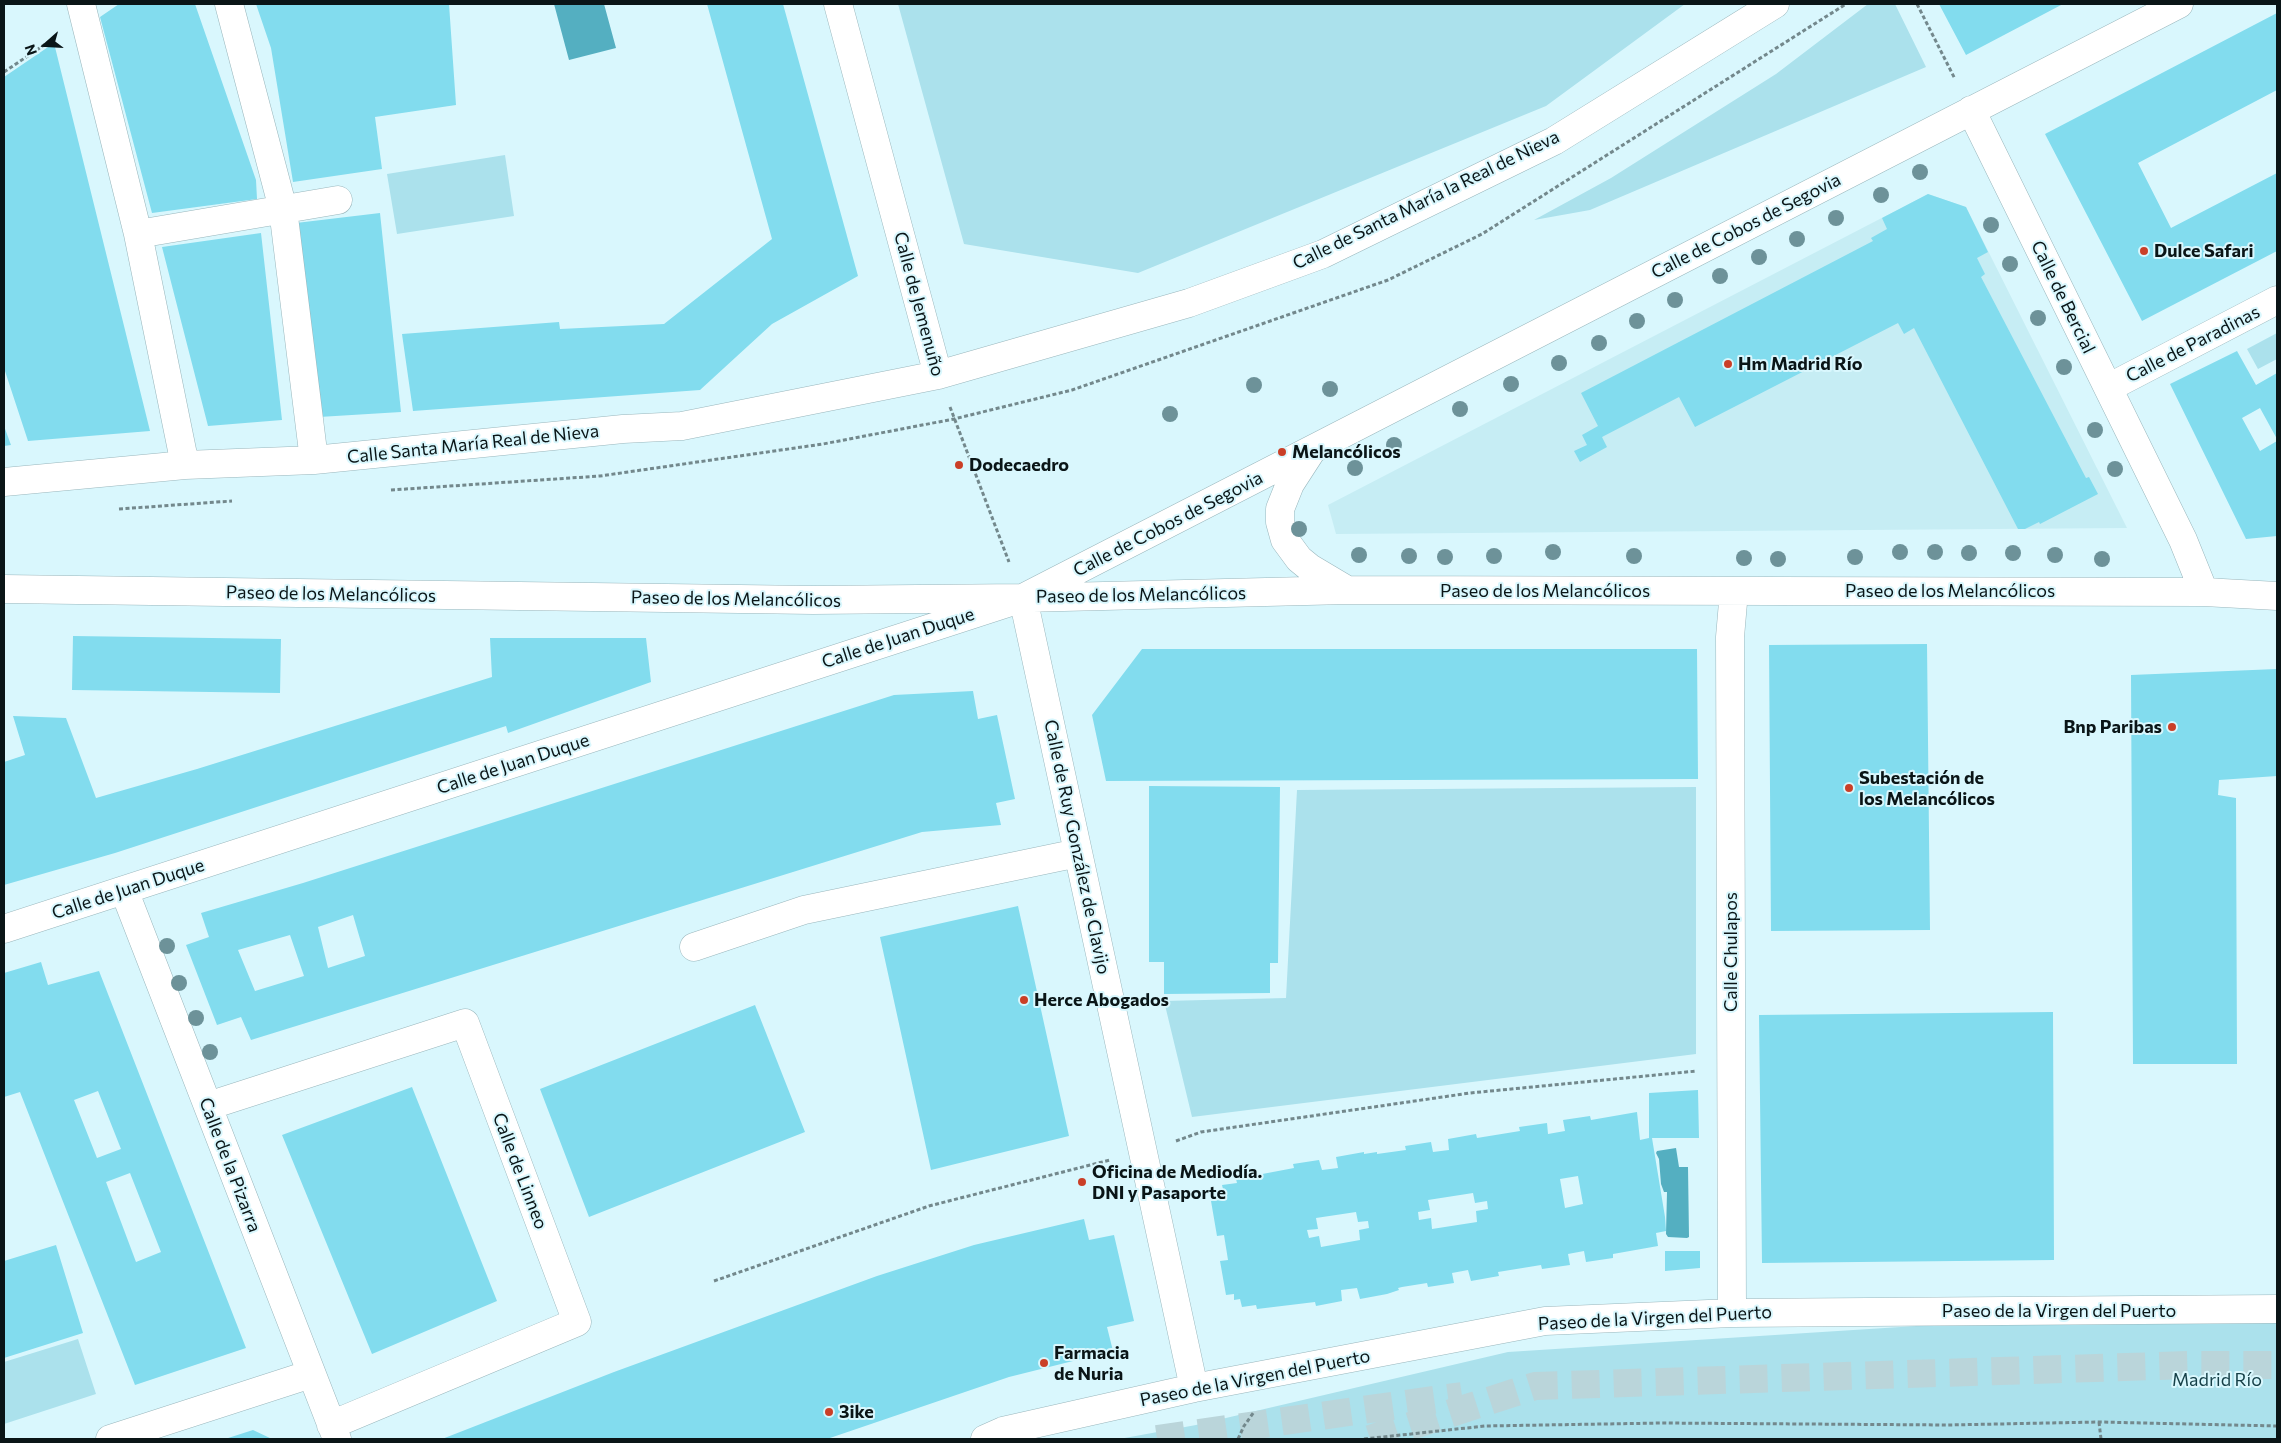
<!DOCTYPE html>
<meta charset="utf-8">
<style>
body{margin:0}
#map{position:relative;width:2281px;height:1443px;overflow:hidden;background:#d9f7fd;font-family:Commissioner,sans-serif}
canvas{display:block}
.frame{position:absolute;inset:0;border:5px solid #0a1517;pointer-events:none}
.north{position:absolute;left:20px;top:20px;width:50px;height:50px;-webkit-text-stroke:4px #d9f7fd;paint-order:stroke;rotate:251deg;font-size:14px;font-weight:700;line-height:20px;text-align:center;color:#0a1517}
.north::after{content:'';display:block;margin:auto;width:18px;height:22px;background:#0a1517;clip-path:polygon(50% 0,100% 100%,50% 72%,0 100%)}
</style>
<div id="map">
<canvas width="2281" height="1443"></canvas>
<div class="frame"></div>
<div class="north">N</div>
</div>
<script>
const ctx = document.querySelector('canvas').getContext('2d');
ctx.lineJoin = 'round';
function paint(path, color) {
  ctx.fillStyle = color;
  ctx.fill(path, 'evenodd');
}
function poly(rows) {
  const path = new Path2D();
  for (const r of rows) {
    path.moveTo(r[0], r[1]);
    for (let i = 2; i < r.length; i += 2) path.lineTo(r[i], r[i + 1]);
  }
  return path;
}
function trace(path, color, width, dash) {
  ctx.strokeStyle = color;
  ctx.lineWidth = width;
  ctx.lineCap = dash ? 'butt' : 'round';
  ctx.setLineDash(dash || []);
  ctx.stroke(path);
}
function drawText(font, color, halo, rows, align = 'center') {
  ctx.font = font + ' Commissioner,sans-serif';
  ctx.lineWidth = 4;
  ctx.setLineDash([]);
  ctx.textBaseline = 'middle';
  ctx.strokeStyle = halo;
  ctx.fillStyle = color;
  for (const [text, x, y, turn = 0] of rows) {
    ctx.save();
    ctx.translate(x, y);
    ctx.rotate((+turn || 0) * Math.PI / 180);
    ctx.textAlign = isNaN(turn) ? turn : align;
    if (halo) ctx.strokeText(text, 0, 0);
    ctx.fillText(text, 0, 0);
    ctx.restore();
  }
}
paint(poly([
 [1928,194,1966,207,2127,528,1336,534,1328,505]
]), '#c6edf4');
paint(poly([
 [898,4,1685,4,1546,106,1138,273,964,244],
 [1868,4,1895,4,1926,67,1590,210,1534,220,1611,178,1776,74],
 [505,155,514,216,397,234,387,174],
 [2277,333,2277,359,2258,369,2247,349],
 [1696,787,1696,1054,1192,1117,1164,1001,1286,998,1297,790],
 [2277,1318,2277,1439,1119,1439,1196,1425,1508,1352,1932,1325,2157,1322],
 [78,1339,96,1394,4,1424,4,1362]
]), '#abe1ec');
paint(poly([
 [554,4,604,4,616,48,569,60],
 [1676,1148,1679,1167,1688,1167,1689,1237,1687,1238,1668,1237,1666,1234,1667,1192,1664,1192,1661,1184,1659,1159,1656,1153,1657,1151]
]), '#54afc1');
paint(poly([
 [119,4,195,4,256,180,257,199,152,213,100,17],
 [256,4,449,4,456,105,375,117,382,169,293,182,271,48],
 [707,4,783,4,858,276,772,324,700,390,413,411,402,334,559,322,560,329,664,324,772,239],
 [1939,4,2063,4,1966,55],
 [2277,13,2277,90,2138,163,2171,228,2277,173,2277,251,2142,321,2045,134],
 [54,43,150,431,28,441,4,368,4,77],
 [1928,194,1966,207,1988,252,1977,258,1985,274,1981,277,2086,478,2089,477,2098,494,2040,524,2039,522,2025,529,2018,529,1914,328,1904,334,1898,323,1695,427,1679,397,1602,437,1607,447,1580,462,1574,451,1587,445,1582,435,1598,426,1581,393,1873,241,1871,238,1887,229,1882,218],
 [380,213,401,412,319,417,296,223],
 [261,233,282,420,208,426,162,247],
 [2237,351,2256,385,2277,373,2277,439,2260,408,2242,418,2260,451,2277,441,2277,536,2246,539,2170,384],
 [4,426,11,445,4,446],
 [73,636,281,639,280,693,72,690],
 [490,638,646,638,651,682,508,733,506,726,115,853,4,885,4,762,25,755,13,716,66,718,96,798,197,769,492,677],
 [1927,644,1930,930,1771,931,1769,645],
 [1142,649,1697,649,1698,779,1106,781,1092,715],
 [2277,669,2277,776,2219,780,2218,795,2236,798,2237,1064,2133,1064,2131,675],
 [973,691,978,719,997,715,1015,799,996,803,1001,825,922,832,251,1040,241,1017,217,1025,186,945,209,937,201,913,303,883,894,695],
 [353,915,365,956,328,968,318,927],
 [290,935,304,976,255,991,238,950],
 [1149,786,1280,787,1278,963,1270,963,1270,993,1164,994,1164,962,1149,962],
 [1018,906,1069,1136,931,1170,880,937],
 [41,962,48,985,99,971,246,1348,135,1385,20,1092,4,1097,4,973],
 [98,1091,121,1149,97,1158,74,1100],
 [130,1173,161,1252,136,1262,106,1182],
 [755,1005,805,1132,589,1217,540,1089],
 [2053,1012,2054,1260,1762,1263,1759,1015],
 [412,1087,497,1301,372,1354,282,1135],
 [1698,1090,1699,1138,1652,1138,1665,1217,1666,1231,1656,1233,1658,1246,1613,1254,1613,1258,1586,1262,1584,1251,1568,1254,1570,1265,1542,1269,1541,1265,1498,1272,1499,1276,1471,1281,1468,1270,1452,1273,1454,1283,1428,1287,1427,1283,1402,1287,1398,1288,1399,1290,1387,1294,1360,1299,1357,1288,1341,1290,1342,1301,1316,1306,1315,1302,1257,1309,1256,1305,1242,1307,1240,1299,1234,1300,1234,1294,1226,1295,1220,1261,1228,1260,1224,1235,1217,1236,1211,1201,1219,1200,1218,1194,1224,1193,1222,1185,1237,1183,1236,1179,1294,1168,1293,1164,1319,1160,1322,1170,1338,1168,1336,1157,1364,1152,1364,1154,1377,1152,1377,1154,1406,1150,1405,1146,1431,1142,1433,1152,1449,1150,1448,1139,1476,1134,1477,1138,1520,1131,1519,1127,1547,1123,1548,1134,1565,1131,1563,1120,1590,1116,1591,1120,1637,1112,1640,1140,1649,1138,1649,1093],
 [1578,1176,1583,1204,1565,1208,1560,1179],
 [1473,1193,1475,1203,1487,1201,1488,1209,1476,1211,1477,1222,1432,1229,1431,1218,1419,1220,1418,1212,1430,1210,1428,1200],
 [1356,1212,1358,1222,1368,1221,1369,1228,1359,1230,1360,1240,1321,1247,1319,1236,1309,1238,1307,1230,1318,1229,1316,1218],
 [1084,1219,1089,1240,1114,1235,1134,1321,1107,1327,1113,1351,1009,1377,827,1439,442,1439,614,1372,877,1276,974,1245],
 [56,1245,83,1333,4,1358,4,1261],
 [1665,1251,1700,1251,1700,1268,1665,1271],
 [253,1430,272,1439,225,1439]
]), '#82dcee');
trace(poly([
 [1157,1439,1462,1396],
 [1370,1439,1535,1386,2188,1365,2277,1365]
]), '#bad5da', 28, [28, 14]);
const minor = poly([
 [81,4,138,234,185,465],
 [229,4,283,209,314,460],
 [838,4,938,375],
 [1971,110,2183,540,2204,592],
 [138,234,338,200],
 [2108,388,2277,300],
 [1312,450,1290,484,1280,509,1280,522,1285,540,1299,559,1310,568,1347,590],
 [4,482,185,465,314,460,623,429,682,426,938,375,1189,303,1323,254,1554,141,1775,4],
 [4,589,813,600,1023,598,1347,590,2204,592,2277,596],
 [1023,598,1194,1388],
 [124,890,337,1439],
 [4,929,1023,598,2179,4],
 [694,947,804,910,1078,853],
 [208,1106,465,1023,577,1322,331,1425],
 [1732,1313,1730,637,1734,591],
 [110,1439,311,1374],
 [985,1439,1003,1431,1194,1388,1545,1321,1732,1313,2277,1309]
]);
trace(minor, '#99b6bc', 29);
trace(poly([
 [1917,4,1955,79],
 [4,72,53,39],
 [950,407,1009,562],
 [391,490,600,476,823,444,954,419,1072,390,1388,280,1482,234,1846,4],
 [119,509,232,501],
 [1176,1141,1201,1132,1470,1093,1697,1071],
 [714,1281,929,1206,1110,1160],
 [2099,1422,2101,1439],
 [1238,1439,1244,1426,1254,1412],
 [1364,1439,1485,1426,1663,1423,1948,1425,2099,1422,2277,1426]
]), '#73888c', 3, [4, 2.5]);
trace(minor, '#fff', 28);
ctx.fillStyle = '#6d9299';
for (const [x, y] of [
 [1920,172],
 [1881,195],
 [1836,218],
 [1991,225],
 [1797,239],
 [1759,257],
 [2010,264],
 [1720,276],
 [1675,300],
 [2038,318],
 [1637,321],
 [1599,343],
 [1559,363],
 [2064,367],
 [1511,384],
 [1254,385],
 [1330,389],
 [1460,409],
 [1170,414],
 [2095,430],
 [1394,445],
 [1355,468],
 [2115,469],
 [1299,529],
 [1553,552],
 [1900,552],
 [1935,552],
 [1969,553],
 [2013,553],
 [1359,555],
 [2055,555],
 [1409,556],
 [1494,556],
 [1634,556],
 [1445,557],
 [1855,557],
 [1744,558],
 [1778,559],
 [2102,559],
 [167,946],
 [179,983],
 [196,1018],
 [210,1052]
]) {
  ctx.beginPath();
  ctx.arc(x, y, 8, 0, 2 * Math.PI);
  ctx.fill();
}
for (const [x, y, r, color] of [
 [2144,251,5,"#ca3f27"],
 [1728,364,5,"#ca3f27"],
 [1282,452,5,"#ca3f27"],
 [959,465,5,"#ca3f27"],
 [2172,727,5,"#ca3f27"],
 [1849,788,5,"#ca3f27"],
 [1024,1000,5,"#ca3f27"],
 [1082,1182,5,"#ca3f27"],
 [1044,1363,5,"#ca3f27"],
 [829,1412,5,"#ca3f27"]
]) {
  const dot = new Path2D();
  dot.arc(x, y, r, 0, 2 * Math.PI);
  ctx.fillStyle = color;
  ctx.fill(dot);
  trace(dot, '#d9f7fd', 2);
}
drawText('18px', '#0a1517', '#d9f7fd', [
 ["Calle de Santa María la Real de Nieva",1426,200,-26],
 ["Calle de Cobos de Segovia",1746,226,-27],
 ["Calle de Bercial",2063,297,64],
 ["Calle de Jemenuño",919,304,75],
 ["Calle de Paradinas",2193,344,-27],
 ["Calle Santa María Real de Nieva",473,444,-6],
 ["Calle de Cobos de Segovia",1168,524,-27],
 ["Paseo de los Melancólicos",1545,591],
 ["Paseo de los Melancólicos",1950,591],
 ["Paseo de los Melancólicos",331,594,1],
 ["Paseo de los Melancólicos",1141,595,-1],
 ["Paseo de los Melancólicos",736,599,1],
 ["Calle de Juan Duque",898,638,-18],
 ["Calle de Juan Duque",513,764,-18],
 ["Calle de Ruy González de Clavijo",1077,847,78],
 ["Calle de Juan Duque",128,889,-18],
 ["Calle Chulapos",1731,952,-90],
 ["Calle de la Pizarra",230,1165,69],
 ["Calle de Linneo",520,1171,69],
 ["Paseo de la Virgen del Puerto",2059,1311],
 ["Paseo de la Virgen del Puerto",1655,1318,-3],
 ["Paseo de la Virgen del Puerto",1255,1378,-11]
]);
drawText('bold 18px', '#0a1517', '#d9f7fd', [
 ["Dulce Safari",2154,251],
 ["Hm Madrid Río",1738,364],
 ["Melancólicos",1292,452],
 ["Dodecaedro",969,465],
 ["Bnp Paribas",2162,727,"right"],
 ["Subestación de",1859,778],
 ["los Melancólicos",1859,799],
 ["Herce Abogados",1034,1000],
 ["Oficina de Mediodía.",1092,1172],
 ["DNI y Pasaporte",1092,1193],
 ["Farmacia",1054,1353],
 ["de Nuria",1054,1374],
 ["3ike",839,1412]
], 'left');
drawText('18px', '#153f47', '#d9f7fd', [
 ["Madrid Río",2217,1380]
]);
</script>
